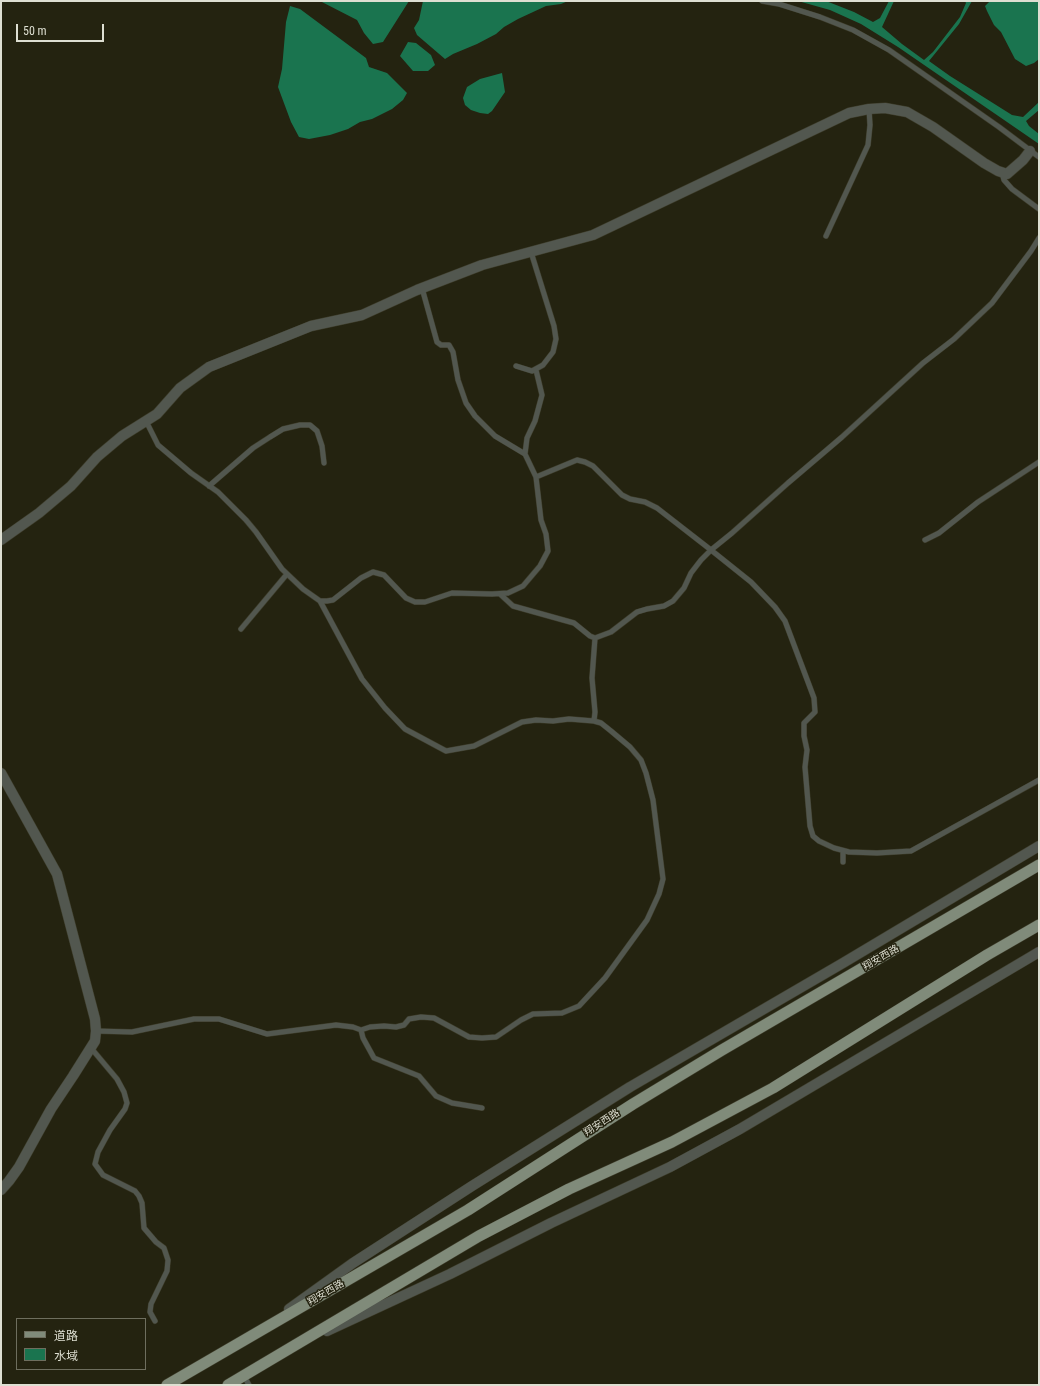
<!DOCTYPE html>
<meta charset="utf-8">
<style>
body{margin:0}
#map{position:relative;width:1040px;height:1386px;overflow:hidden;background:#242310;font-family:"Roboto Condensed","Noto Sans SC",sans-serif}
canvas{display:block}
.frame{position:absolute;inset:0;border:2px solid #dedfd2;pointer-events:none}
.legend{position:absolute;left:16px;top:1318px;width:130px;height:52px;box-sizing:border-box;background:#242310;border:1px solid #6e6e5e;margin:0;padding:5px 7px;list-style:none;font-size:12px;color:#dedfd2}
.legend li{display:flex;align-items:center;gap:8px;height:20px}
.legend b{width:20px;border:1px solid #6e6e5e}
.scale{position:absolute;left:16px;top:24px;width:88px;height:18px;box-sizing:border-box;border:2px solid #dedfd2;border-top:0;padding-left:5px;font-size:12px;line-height:14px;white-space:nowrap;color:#dedfd2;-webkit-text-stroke:3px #242310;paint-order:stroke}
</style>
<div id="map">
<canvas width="1040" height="1386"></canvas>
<div class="frame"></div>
<ul class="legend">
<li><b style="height:5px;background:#808b7a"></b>道路</li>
<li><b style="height:11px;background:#1a744f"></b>水域</li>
</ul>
<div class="scale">50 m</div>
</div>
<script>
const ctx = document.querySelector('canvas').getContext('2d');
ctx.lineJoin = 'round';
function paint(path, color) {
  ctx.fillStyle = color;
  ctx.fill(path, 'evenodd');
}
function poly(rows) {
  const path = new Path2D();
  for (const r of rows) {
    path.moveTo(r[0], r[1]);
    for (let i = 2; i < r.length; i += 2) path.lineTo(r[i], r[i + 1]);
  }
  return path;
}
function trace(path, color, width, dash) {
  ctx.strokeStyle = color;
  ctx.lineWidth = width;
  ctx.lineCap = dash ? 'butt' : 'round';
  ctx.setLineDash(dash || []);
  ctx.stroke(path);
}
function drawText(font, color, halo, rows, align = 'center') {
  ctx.font = font + ' "Roboto Condensed","Noto Sans SC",sans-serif';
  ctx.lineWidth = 3;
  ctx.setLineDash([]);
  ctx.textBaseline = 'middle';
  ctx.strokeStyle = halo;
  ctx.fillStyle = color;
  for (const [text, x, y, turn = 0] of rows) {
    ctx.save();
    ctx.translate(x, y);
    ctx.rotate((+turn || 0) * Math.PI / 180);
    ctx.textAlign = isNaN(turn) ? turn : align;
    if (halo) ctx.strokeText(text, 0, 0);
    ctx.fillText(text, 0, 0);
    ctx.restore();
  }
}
paint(poly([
 [320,1,409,1,383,42,373,44,364,33,357,20],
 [423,1,568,1,561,4,546,6,518,19,504,27,496,34,477,44,453,54,445,59,417,35,414,28,419,20],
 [798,1,826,1,854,12,873,22,880,18,889,1,894,1,882,27,902,44,924,60,933,52,960,17,966,3,965,1,972,1,959,24,929,61,950,76,1012,115,1023,117,1039,102,1039,110,1026,121,1029,126,1039,134,1039,144,898,47,861,24,830,10],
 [990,1,1039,1,1039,59,1034,63,1026,66,1015,59,1001,32,994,25,987,11,985,6],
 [290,6,300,9,366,58,369,67,387,73,407,93,403,100,392,109,372,119,360,122,348,129,330,135,309,139,299,137,291,122,278,87,282,69,286,22],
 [408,42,416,43,431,55,435,65,428,71,413,71,400,56],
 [502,73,505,92,492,111,488,114,480,113,471,110,465,105,463,98,467,87,480,79]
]), '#1a744f');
const service = poly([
 [762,1,779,4,820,17,853,30,889,50,999,127,1039,157],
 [1002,173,1004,180,1012,189,1039,209],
 [826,236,868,145,870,125,869,109],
 [422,288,437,342,441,345,449,345,453,352,458,380,466,403,475,416,495,436,525,454],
 [516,366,532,371,543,365,553,352,556,339,554,326,531,252],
 [146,421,158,445,191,473,218,492,246,520,256,532,282,569,303,589,320,601,327,601,333,600,361,578,373,572,384,575,406,598,415,602,425,602,452,593,492,594,508,593,523,586,540,566,548,551,546,534,541,520,536,477,525,454,527,438,535,421,542,395,536,370],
 [536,477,577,460,585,462,593,466,622,495,630,499,645,502,657,508,711,550,751,582,775,607,785,621,814,698,815,712,804,723,804,736,807,750,805,767,810,826,813,836,819,841,834,848,849,852,877,853,911,851,1039,780],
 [209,486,253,448,270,437,283,429,300,425,310,425,317,431,322,446,324,463],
 [925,540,939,533,978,502,1039,462],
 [500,594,513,606,574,623,590,636,595,638,611,632,637,612,647,609,664,606,673,601,684,588,691,573,701,560,711,550,732,533,788,483,842,437,923,363,954,339,992,303,1031,251,1039,238],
 [320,601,362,679,385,708,405,729,446,751,474,746,522,722,536,720,553,721,569,719,594,721,601,723,611,731,630,747,641,760,646,773,653,800,663,879,659,894,647,920,605,978,579,1006,562,1013,533,1014,521,1020,496,1037,482,1038,469,1037,434,1018,421,1017,409,1019,404,1025,396,1027,384,1026,370,1027,361,1030],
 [241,629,287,574],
 [594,721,595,712,592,678,595,638],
 [843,851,843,862],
 [96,1031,132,1032,194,1019,219,1019,267,1034,336,1025,353,1027,361,1030,363,1038,374,1058,419,1076,436,1096,452,1103,482,1108],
 [91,1048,117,1079,124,1092,127,1103,125,1109,110,1130,98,1152,95,1164,103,1175,135,1191,139,1196,142,1203,144,1228,156,1242,164,1248,168,1260,167,1271,151,1304,150,1312,155,1321],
 [244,1376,249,1385]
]);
const minor = poly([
 [1,540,39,513,71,486,97,457,122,436,157,414,180,388,209,367,311,326,362,315,417,290,482,265,593,235,849,113,869,109,885,108,907,112,933,127,984,163,998,171,1007,174,1023,160,1030,151],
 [1,773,57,874,95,1019,96,1031,95,1041,73,1076,51,1109,19,1167,9,1181,1,1190],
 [289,1309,353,1263,472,1186,630,1087,843,963,1039,846],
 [327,1331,450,1274,551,1223,670,1167,740,1129,1039,952]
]);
const primary = poly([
 [167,1385,468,1210,633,1104,722,1050,1039,865],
 [228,1385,479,1236,569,1189,672,1142,773,1088,987,955,1039,925]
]);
trace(service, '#3e3d2b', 6);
trace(minor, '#3e3d2b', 11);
trace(primary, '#3e3d2b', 12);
trace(service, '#52574f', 5);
trace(minor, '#52574f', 10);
trace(primary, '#808b7a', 11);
drawText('10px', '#dedfd2', '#242310', [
 ["翔安西路",881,958,-30],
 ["翔安西路",602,1123,-33],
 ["翔安西路",326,1293,-30]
]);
</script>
